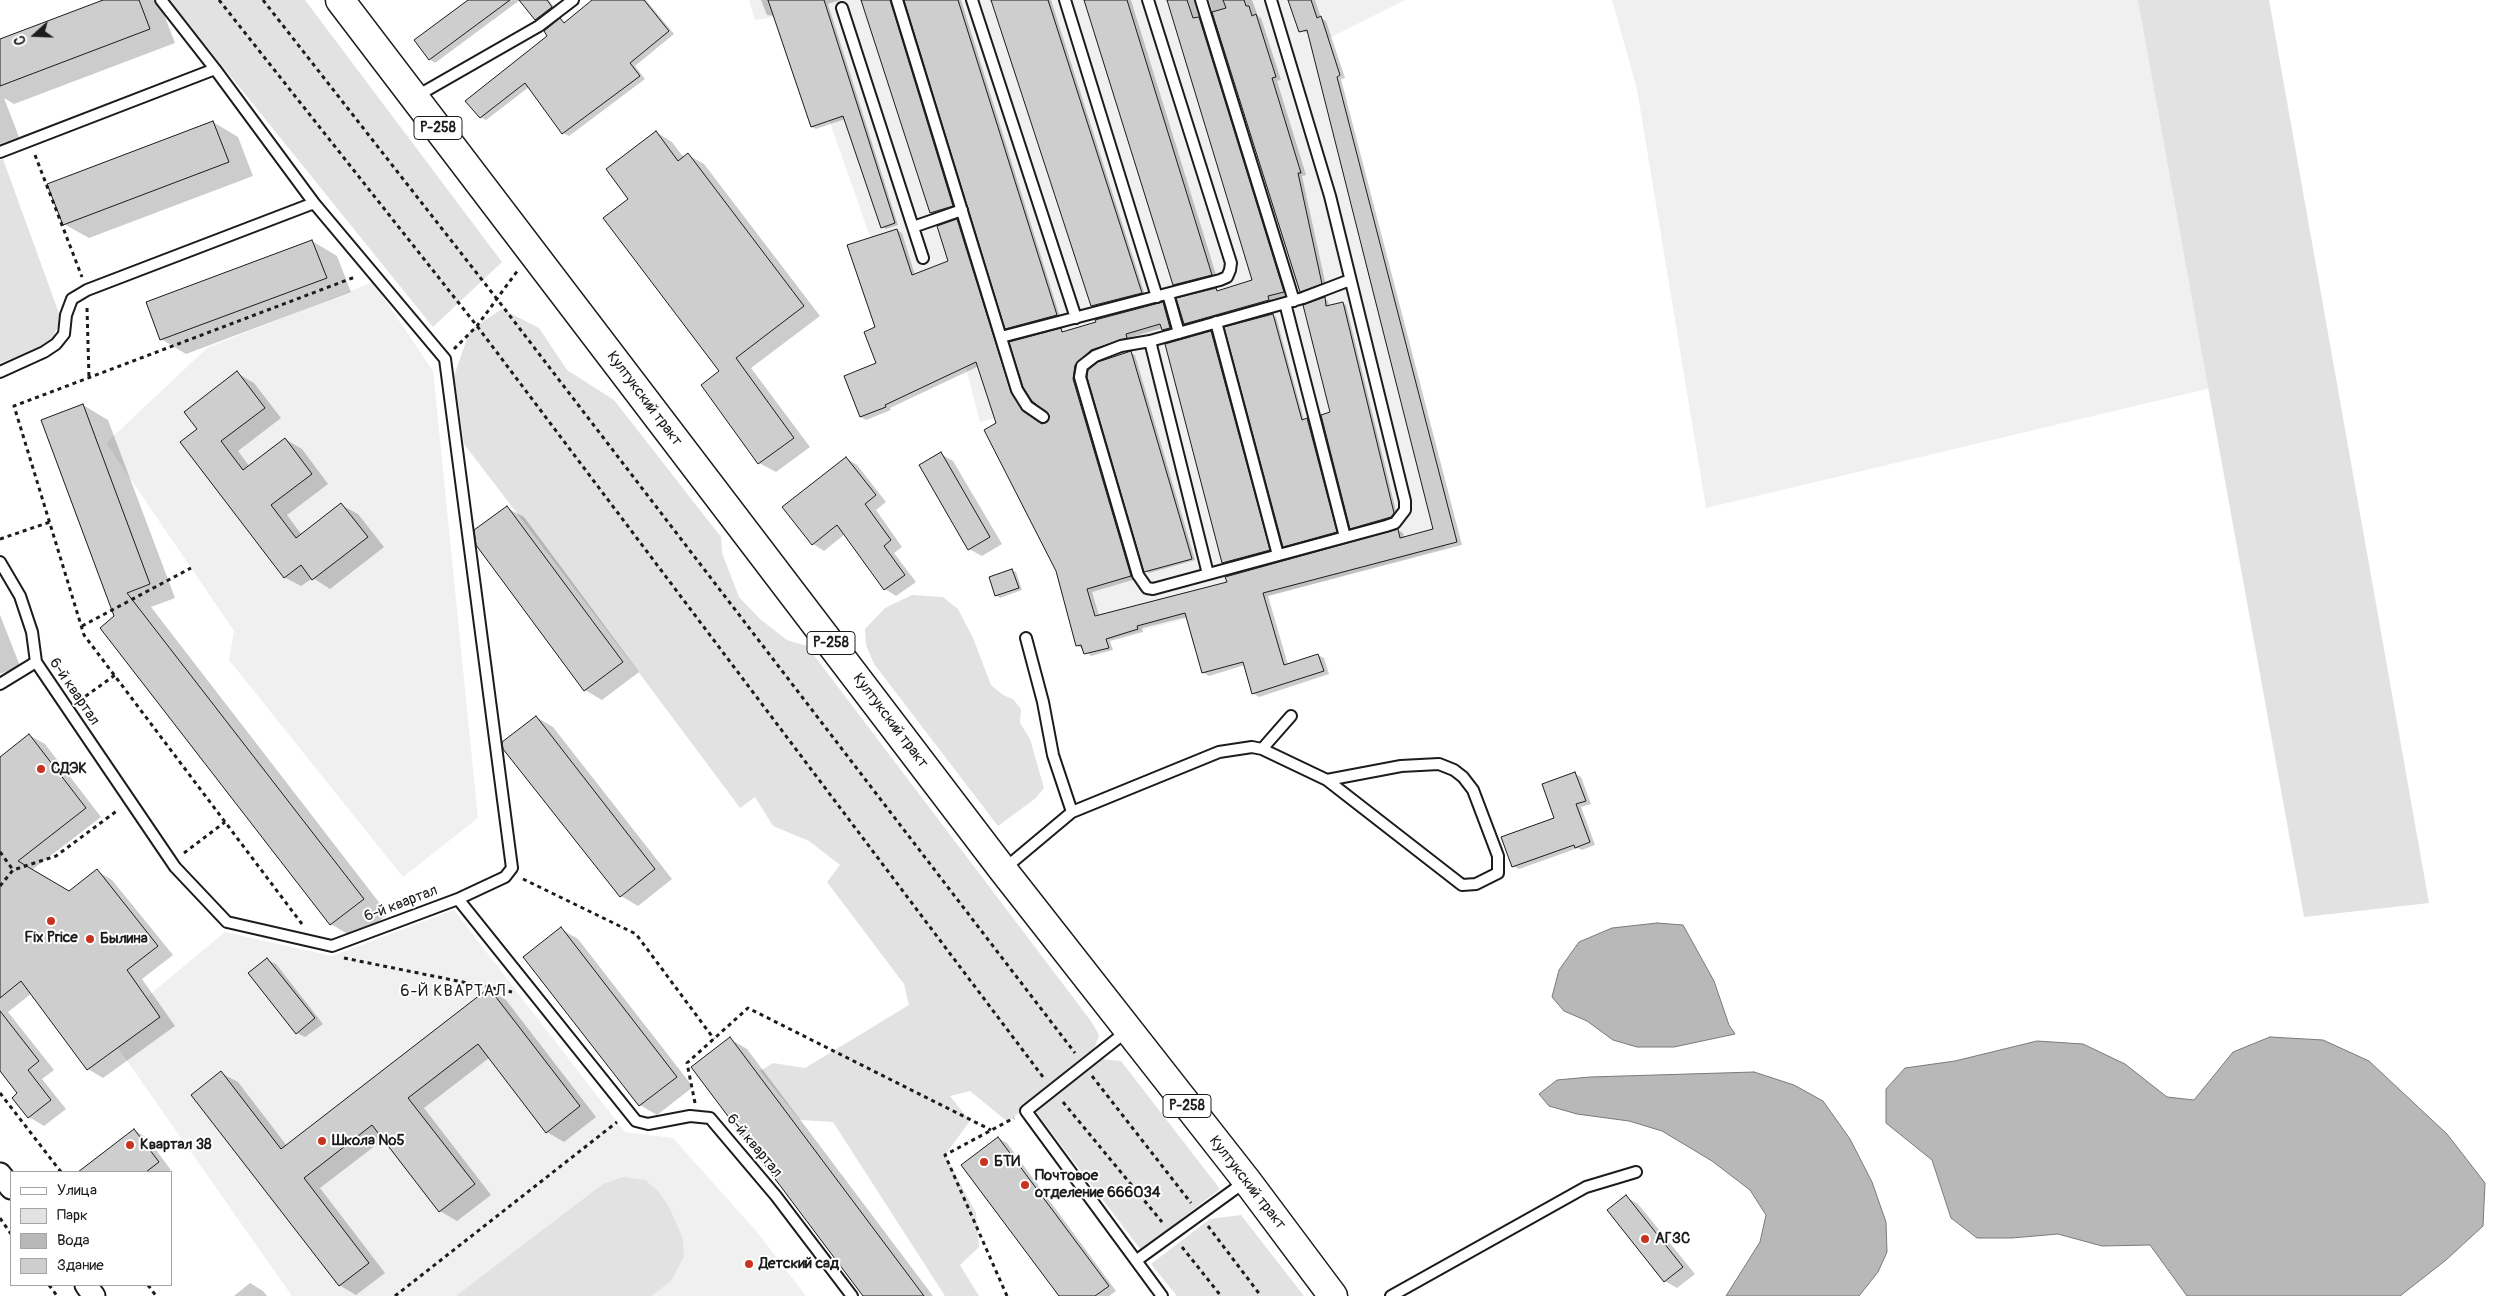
<!DOCTYPE html>
<meta charset="utf-8">
<style>
body{margin:0}
#map{position:relative;width:2508px;height:1296px;overflow:hidden;background:#fff;font-family:Pangolin,sans-serif}
canvas{display:block}
.legend{position:absolute;left:10px;top:1171px;width:162px;height:115px;box-sizing:border-box;background:#fff;border:1px solid #a4a4a4;margin:0;padding:6px 9px;list-style:none;font-size:15px;color:#1c1c1c}
.legend li{display:flex;align-items:center;gap:10px;height:25px}
.legend b{width:25px;border:1px solid #a4a4a4}
.north{position:absolute;left:10px;top:10px;width:50px;height:50px;-webkit-text-stroke:4px #fff;paint-order:stroke;rotate:250deg;font-size:14px;font-weight:700;line-height:20px;text-align:center;color:#1c1c1c}
.north::after{content:'';display:block;margin:auto;width:18px;height:22px;background:#1c1c1c;clip-path:polygon(50% 0,100% 100%,50% 72%,0 100%)}
</style>
<div id="map">
<canvas width="2508" height="1296"></canvas>
<ul class="legend">
<li><b style="height:6px;background:#fff"></b>Улица</li>
<li><b style="height:14px;background:#e2e2e2"></b>Парк</li>
<li><b style="height:14px;background:#b8b8b8"></b>Вода</li>
<li><b style="height:14px;background:#cecece"></b>Здание</li>
</ul>
<div class="north">С</div>
</div>
<script>
const ctx = document.querySelector('canvas').getContext('2d');
ctx.lineJoin = 'round';
function paint(path, color) {
  ctx.fillStyle = color;
  ctx.fill(path, 'evenodd');
}
function poly(rows) {
  const path = new Path2D();
  for (const r of rows) {
    path.moveTo(r[0], r[1]);
    for (let i = 2; i < r.length; i += 2) path.lineTo(r[i], r[i + 1]);
  }
  return path;
}
function trace(path, color, width, dash) {
  ctx.strokeStyle = color;
  ctx.lineWidth = width;
  ctx.lineCap = dash ? 'butt' : 'round';
  ctx.setLineDash(dash || []);
  ctx.stroke(path);
}
function drawText(font, color, halo, rows, align = 'center') {
  ctx.font = font + ' Pangolin,sans-serif';
  ctx.lineWidth = 4;
  ctx.setLineDash([]);
  ctx.textBaseline = 'middle';
  ctx.strokeStyle = halo;
  ctx.fillStyle = color;
  for (const [text, x, y, turn = 0] of rows) {
    ctx.save();
    ctx.translate(x, y);
    ctx.rotate((+turn || 0) * Math.PI / 180);
    ctx.textAlign = isNaN(turn) ? turn : align;
    if (halo) ctx.strokeText(text, 0, 0);
    ctx.fillText(text, 0, 0);
    ctx.restore();
  }
}
paint(poly([
 [749,0,1405,0,1321,42,1445,548,1106,640,1026,410,980,422,946,291,895,308,792,14,755,20],
 [1612,0,2163,0,2215,387,1706,508,1637,89],
 [373,282,433,371,478,818,403,877,229,660,234,631,106,443,207,348],
 [454,910,625,1132,673,1138,757,1232,806,1296,292,1296,106,1031,225,932,332,956]
]), '#f0f0f0');
paint(poly([
 [169,0,305,0,502,262,433,327],
 [2138,0,2269,0,2429,903,2304,917],
 [3,159,61,319,50,344,0,363,0,160],
 [502,309,539,328,567,370,614,400,721,537,722,553,739,597,760,619,787,640,807,646,1091,1021,1099,1035,1094,1050,1008,1122,970,1091,950,1096,970,1121,945,1155,976,1213,979,1247,960,1265,979,1296,945,1296,833,1122,800,1120,760,1071,773,1063,805,1068,909,1005,904,984,827,882,840,865,809,841,773,826,755,797,740,808,640,674,464,444,454,376,470,330],
 [912,595,943,597,958,609,973,638,991,685,1003,695,1013,699,1021,709,1020,723,1030,739,1044,788,1036,798,998,826,874,664,866,645,865,629,885,608],
 [1103,1059,1121,1061,1220,1189,1141,1250,1035,1111],
 [623,1177,645,1180,658,1191,670,1209,683,1239,684,1257,671,1281,651,1296,456,1296,603,1184],
 [1241,1215,1304,1296,1177,1296,1151,1264,1210,1219]
]), '#e2e2e2');
const water = poly([
 [1657,923,1683,925,1714,981,1729,1025,1735,1034,1674,1047,1637,1047,1613,1040,1587,1021,1564,1011,1552,997,1559,970,1579,942,1612,928,1657,923],
 [2270,1037,2323,1040,2369,1061,2447,1134,2485,1183,2483,1226,2446,1260,2400,1296,2187,1296,2150,1245,2102,1246,2058,1234,2012,1238,1977,1238,1951,1218,1932,1160,1886,1123,1886,1089,1905,1068,1955,1061,2037,1041,2083,1044,2125,1064,2167,1097,2194,1100,2233,1052,2270,1037],
 [1754,1072,1794,1085,1823,1101,1850,1139,1872,1182,1886,1222,1887,1252,1878,1272,1859,1296,1726,1296,1760,1242,1766,1215,1750,1190,1712,1161,1662,1131,1629,1121,1577,1114,1549,1106,1539,1094,1557,1080,1590,1077,1754,1072]
]);
paint(water, '#b8b8b8');
trace(water, '#7a7a7a', 1);
paint(poly([
 [106,0,153,0,160,4,175,43,14,104,4,98,19,137,0,144,0,40],
 [470,0,520,0,435,63,430,59],
 [520,0,549,0,557,11,541,23,536,19],
 [594,0,646,0,674,34,635,66,645,79,569,136,563,133,529,87,486,120,480,117,561,20,566,23],
 [761,0,840,0,828,4,898,225,886,229,882,227,845,119,816,129,812,127,775,16,767,15],
 [863,0,894,0,956,208,935,215,931,212],
 [906,0,961,0,1060,317,1010,330,1006,328],
 [993,0,1051,0,1145,295,1096,308,1092,306],
 [1085,0,1131,0,1217,278,1179,288,1174,284],
 [1168,0,1201,0,1289,295,1273,299,1274,303,1190,327,1185,324,1216,289,1219,291,1253,281],
 [1209,0,1252,0,1258,16,1261,18,1281,80,1277,81,1306,175,1302,176,1326,286,1307,294,1298,287],
 [1290,0,1315,0,1321,18,1326,21,1345,78,1341,79,1462,545,1268,596,1288,665,1318,655,1324,658,1329,674,1259,697,1253,693,1245,665,1209,676,1203,672,1187,617,1142,628,1143,632,1110,641,1113,650,1091,656,1077,645,1058,571,998,424,979,366,890,408,891,410,866,420,861,417,846,377,877,364,876,328,897,230,902,233,915,275,950,262,957,220,962,223,1016,396,1028,416,1042,425,1049,422,1061,330,1065,332,1163,304,1168,307,1175,331,1168,333,1163,328,1131,337,1132,341,1080,368,1136,579,1092,592,1099,616,1228,583,1398,530,1403,533,1404,538,1435,530,1309,33,1300,31],
 [213,122,238,137,253,176,89,238,64,224],
 [656,132,672,142,684,158,688,155,704,164,820,316,751,368,810,447,776,472,759,463,721,371,630,199],
 [312,241,337,256,351,292,186,354,161,339],
 [1324,298,1328,301,1329,306,1342,303,1346,305,1397,515,1395,519,1355,530,1351,528,1331,413],
 [1273,315,1276,317,1304,420,1311,422,1340,534,1288,548,1284,546],
 [1211,332,1215,334,1273,552,1227,565,1223,562],
 [1131,353,1135,355,1195,560,1149,573,1145,571],
 [237,373,254,383,281,418,238,451,250,467,285,439,302,449,328,484,287,515,302,535,341,505,358,514,384,547,330,589,313,578,301,586,284,577,199,429],
 [83,405,108,420,175,598,151,607,388,914,356,939,331,924,102,628,116,617],
 [941,454,953,461,1002,544,982,556,969,549],
 [846,458,857,465,886,502,876,510,902,547,894,553,916,582,896,596,885,589,845,534,824,551,813,544],
 [507,508,524,517,639,672,602,700,585,690],
 [1012,570,1016,572,1022,590,1000,598,996,595],
 [0,615,20,666,0,674],
 [536,717,553,727,672,879,638,906,621,896],
 [29,735,45,744,101,817,32,870,69,892,97,871,112,880,173,955,142,979,175,1026,103,1078,88,1069,32,993,8,1012,54,1070,42,1079,66,1109,44,1126,29,1117,13,1098,19,1093,0,1070,0,758],
 [1575,774,1581,777,1591,804,1581,807,1595,845,1582,850,1578,848,1519,869,1513,866,1556,819],
 [561,929,578,939,693,1087,657,1115,640,1105],
 [267,960,276,964,323,1024,305,1037,297,1033],
 [489,990,506,1000,596,1117,564,1142,547,1132,489,1058,424,1108,491,1195,457,1221,440,1211,384,1139,320,1188,385,1273,356,1295,339,1285,221,1073,238,1082,287,1146],
 [730,1039,747,1049,933,1296,865,1296],
 [134,1130,147,1138,171,1170,168,1172,82,1172],
 [998,1138,1007,1143,1116,1291,1109,1296,1060,1296],
 [1626,1197,1638,1204,1695,1274,1677,1288,1665,1281],
 [250,1283,263,1291,267,1296,234,1296]
]), '#0003');
const building = poly([
 [103,0,139,0,150,29,0,86,0,39,103,0],
 [468,0,510,0,429,60,414,40,468,0],
 [519,0,547,0,552,7,535,20,519,0],
 [592,0,644,0,669,31,630,63,640,76,562,134,525,83,480,118,465,101,547,36,544,31,560,18,564,23,592,0],
 [768,0,824,0,895,223,881,228,843,116,811,127,768,0],
 [861,0,890,0,953,206,930,213,861,0],
 [904,0,958,0,1057,315,1005,329,904,0],
 [991,0,1048,0,1142,293,1091,306,991,0],
 [1084,0,1127,0,1212,275,1173,285,1084,0],
 [1167,0,1187,0,1193,18,1199,17,1284,292,1268,296,1269,300,1184,324,1176,298,1216,288,1217,291,1252,280,1167,0],
 [1223,0,1244,0,1246,6,1249,6,1252,16,1256,14,1276,77,1272,78,1301,173,1298,173,1322,284,1300,292,1212,12,1226,8,1223,0],
 [1288,0,1311,0,1317,18,1321,16,1340,75,1337,77,1457,542,1263,593,1284,665,1318,654,1324,671,1252,694,1243,662,1202,673,1185,613,1137,626,1138,629,1106,639,1109,648,1084,654,1081,645,1076,646,1056,571,984,430,996,423,976,362,885,405,886,407,860,417,844,376,876,363,864,332,875,327,847,245,897,229,912,275,948,261,937,226,957,219,1011,392,1023,411,1042,424,1048,421,1049,415,1032,401,1023,387,1009,342,1061,328,1062,332,1096,322,1095,320,1163,302,1170,328,1162,330,1160,324,1126,334,1127,338,1091,350,1075,365,1073,379,1131,576,1087,589,1095,616,1227,582,1225,577,1398,529,1400,538,1433,529,1307,30,1299,32,1288,0],
 [213,121,229,162,63,225,47,184,213,121],
 [656,131,678,161,688,153,804,306,736,358,794,438,758,464,701,385,719,371,603,218,628,199,606,169,656,131],
 [312,240,327,278,160,340,146,302,312,240],
 [1325,297,1326,306,1343,302,1394,513,1391,517,1350,529,1321,415,1330,412,1303,305,1325,297],
 [1273,314,1302,420,1307,418,1337,532,1283,547,1224,327,1273,314],
 [1211,331,1270,550,1222,563,1165,344,1211,331],
 [1131,351,1192,559,1144,572,1087,377,1088,370,1098,362,1131,351],
 [237,371,265,408,221,441,243,470,285,438,312,474,271,505,296,538,341,503,368,537,312,580,301,565,284,578,180,442,197,429,184,412,237,371],
 [83,404,150,584,127,593,364,899,330,925,100,628,114,616,41,420,83,404],
 [941,452,990,537,968,550,919,465,941,452],
 [846,457,876,495,865,504,891,540,884,546,905,575,884,590,837,525,812,545,782,507,846,457],
 [507,506,623,662,584,691,476,545,474,530,507,506],
 [1012,569,1019,588,995,596,989,577,1012,569],
 [536,716,655,869,620,897,503,749,502,742,536,716],
 [29,734,86,808,18,861,69,891,97,869,158,946,127,970,160,1017,87,1070,21,981,0,998,0,757,29,734],
 [1575,772,1586,801,1576,804,1590,842,1575,848,1574,845,1512,867,1501,837,1554,818,1542,784,1575,772],
 [561,927,677,1077,639,1106,523,957,561,927],
 [267,958,315,1018,296,1034,248,973,267,958],
 [489,988,580,1106,546,1133,478,1044,408,1098,475,1184,439,1212,372,1125,304,1178,369,1263,339,1286,191,1095,221,1071,281,1149,489,988],
 [0,1011,39,1061,28,1070,51,1100,28,1118,12,1098,17,1093,0,1071,0,1011],
 [730,1037,924,1296,863,1296,691,1067,730,1037],
 [134,1129,159,1162,146,1172,78,1172,134,1129],
 [998,1137,1109,1286,1095,1296,1059,1296,961,1165,998,1137],
 [1626,1195,1683,1267,1664,1282,1607,1210,1626,1195]
]);
paint(building, '#cecece');
trace(building, '#1c1c1c', 1);
const lane = poly([
 [161,0,215,69],
 [897,0,1017,390,1027,406,1043,417],
 [972,0,1076,318],
 [1065,0,1157,297],
 [1201,0,1294,301],
 [1271,0,1330,196,1405,501,1405,510,1395,523,1386,526,1153,589,1147,588,1138,575,1080,377,1082,366,1095,356,1121,346,1150,341,1303,298,1350,280],
 [842,8,923,258],
 [415,97,539,26,573,0],
 [0,152,215,69,314,203,445,359,512,868,505,877,458,899],
 [913,227,962,210],
 [1168,294,1179,333],
 [1285,303,1345,537],
 [1216,322,1278,555],
 [1001,337,1220,280,1227,277,1230,270,1231,263,1148,0],
 [1150,341,1208,574],
 [0,372,44,352,56,344,64,334,66,315,72,299,87,290,314,203],
 [0,562,20,596,32,632,36,662],
 [1026,638,1043,702,1053,755,1072,812],
 [0,684,36,662,175,867,227,922,332,946,458,899,636,1121,648,1124,690,1116,710,1118,776,1196,852,1296],
 [1262,749,1291,716],
 [1004,869,1072,812,1219,752,1252,747,1262,749,1327,780,1462,885,1476,884,1498,873,1498,856,1473,790,1463,777,1454,770,1439,764,1401,766,1327,780],
 [1127,1031,1026,1111,1162,1296],
 [1137,1260,1246,1181],
 [1391,1296,1586,1187,1636,1172]
]);
const street = poly([
 [0,1174,11,1188],
 [86,1285,94,1296]
]);
const primary = poly([
 [340,0,1003,870,1247,1181,1333,1296]
]);
trace(lane, '#1c1c1c', 14);
trace(street, '#1c1c1c', 25);
trace(primary, '#1c1c1c', 31);
trace(poly([
 [219,0,477,326,1043,1077],
 [263,0,497,299,1075,1053],
 [35,155,82,277],
 [87,308,89,378],
 [454,349,477,326,518,270],
 [0,539,50,522],
 [82,626,191,568],
 [79,701,115,675],
 [0,852,13,870],
 [184,853,225,822],
 [523,879,636,934,714,1039],
 [0,886,13,870,56,856,118,810],
 [302,924,84,635,14,406,355,277],
 [344,958,512,992],
 [1092,1076,1191,1203],
 [0,1093,61,1172],
 [1063,1102,1162,1222],
 [695,1103,687,1063,748,1008,991,1130],
 [0,1218,11,1234],
 [1208,1226,1261,1296],
 [1182,1247,1221,1296],
 [49,1285,57,1296],
 [148,1285,156,1296],
 [395,1296,617,1122],
 [1007,1296,945,1155,1014,1118]
]), '#1c1c1c', 3, [4, 4]);
trace(lane, '#fff', 10);
trace(street, '#fff', 21);
trace(primary, '#fff', 28);
for (const [x, y, r, color] of [
 [41,769,5,"#c8321e"],
 [51,921,5,"#c8321e"],
 [90,939,5,"#c8321e"],
 [322,1141,5,"#c8321e"],
 [130,1145,5,"#c8321e"],
 [984,1162,5,"#c8321e"],
 [1025,1185,5,"#c8321e"],
 [1645,1239,5,"#c8321e"],
 [749,1264,5,"#c8321e"]
]) {
  const dot = new Path2D();
  dot.arc(x, y, r, 0, 2 * Math.PI);
  ctx.fillStyle = color;
  ctx.fill(dot);
  trace(dot, '#fff', 2);
}
for (const [x, y, w] of [
 [438,128,48],
 [831,643,48],
 [1187,1106,48]
]) {
  const box = new Path2D();
  box.roundRect(x - w / 2, y - 11.5, w, 23, 4);
  ctx.fillStyle = '#fff';
  ctx.fill(box);
  trace(box, '#1c1c1c', 1);
}
drawText('bold 14px', '#1c1c1c', null, [
 ["Р-258",438,128],
 ["Р-258",831,643],
 ["Р-258",1187,1106]
]);
drawText('15px', '#1c1c1c', '#fff', [
 ["Култукский тракт",644,399,53],
 ["6-й квартал",74,692,56],
 ["Култукский тракт",890,721,53],
 ["6-й квартал",401,904,-21],
 ["6-й квартал",754,1146,50],
 ["Култукский тракт",1247,1183,52]
]);
drawText('bold 15px', '#1c1c1c', '#fff', [
 ["СДЭК",51,769],
 ["Fix Price",51,938,"center"],
 ["Былина",100,939],
 ["Школа №5",332,1141],
 ["Квартал 38",140,1145],
 ["БТИ",994,1162],
 ["Почтовое",1035,1176],
 ["отделение 666034",1035,1193],
 ["АГЗС",1655,1239],
 ["Детский сад",759,1264]
], 'left');
ctx.letterSpacing = '1px';
drawText('16px', '#1c1c1c', '#fff', [
 ["6-Й КВАРТАЛ",453,992]
]);
ctx.letterSpacing = '0px';
</script>
